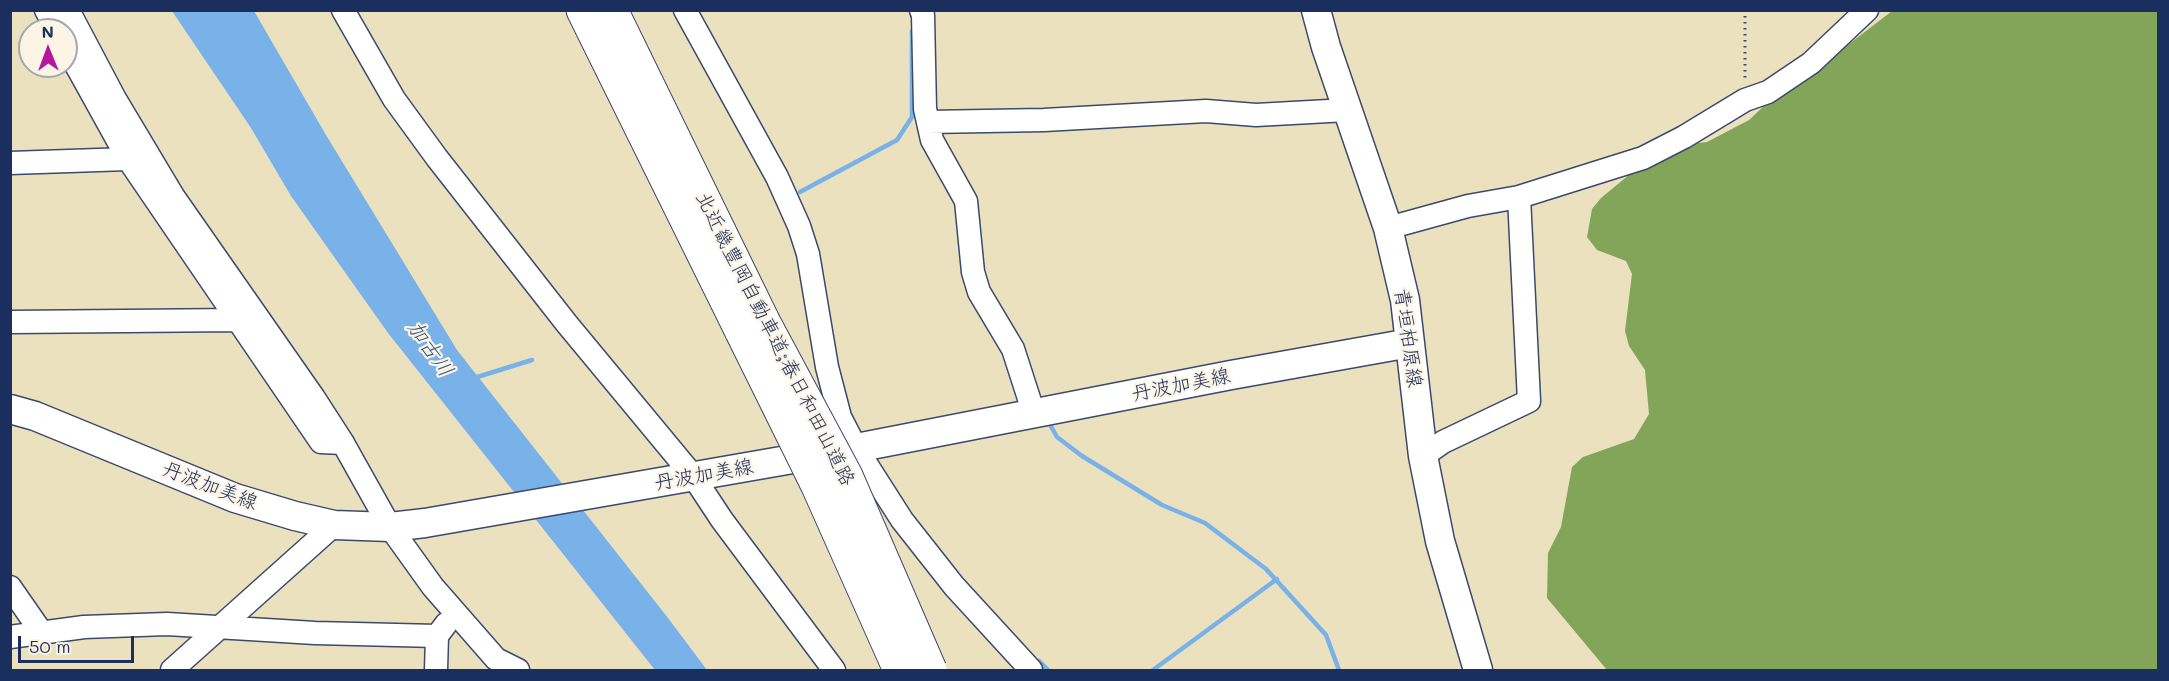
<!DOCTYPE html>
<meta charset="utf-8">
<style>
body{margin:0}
#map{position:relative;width:2169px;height:681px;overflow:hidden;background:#ebe1bf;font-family:Mali,sans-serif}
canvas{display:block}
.frame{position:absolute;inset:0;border:12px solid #1b2f5e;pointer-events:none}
.north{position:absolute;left:18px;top:18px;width:60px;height:60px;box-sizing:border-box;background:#fcf5e5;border:2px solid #a2a6af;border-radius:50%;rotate:359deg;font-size:16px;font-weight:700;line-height:24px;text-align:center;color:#1b2f5e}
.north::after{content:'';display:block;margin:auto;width:21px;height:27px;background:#b5179e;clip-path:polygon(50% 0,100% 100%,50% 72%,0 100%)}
.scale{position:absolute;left:18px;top:636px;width:116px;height:27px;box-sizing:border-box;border:3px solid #1b2f5e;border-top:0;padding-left:8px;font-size:18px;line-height:21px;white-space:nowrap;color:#1b2f5e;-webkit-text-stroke:4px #fcf5e5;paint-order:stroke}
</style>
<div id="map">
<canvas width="2169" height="681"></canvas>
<div class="frame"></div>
<div class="north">N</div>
<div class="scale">50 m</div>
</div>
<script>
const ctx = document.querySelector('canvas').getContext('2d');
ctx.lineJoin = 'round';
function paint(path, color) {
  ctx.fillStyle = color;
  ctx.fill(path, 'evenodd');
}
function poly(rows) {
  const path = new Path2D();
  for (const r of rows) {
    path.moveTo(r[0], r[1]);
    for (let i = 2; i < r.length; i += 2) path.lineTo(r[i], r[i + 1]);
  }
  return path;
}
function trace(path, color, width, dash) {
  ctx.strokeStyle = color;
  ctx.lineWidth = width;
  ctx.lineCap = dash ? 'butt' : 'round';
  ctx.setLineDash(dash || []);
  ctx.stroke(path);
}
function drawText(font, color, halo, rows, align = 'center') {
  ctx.font = font + ' Mali,"Klee One",sans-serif';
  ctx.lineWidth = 4.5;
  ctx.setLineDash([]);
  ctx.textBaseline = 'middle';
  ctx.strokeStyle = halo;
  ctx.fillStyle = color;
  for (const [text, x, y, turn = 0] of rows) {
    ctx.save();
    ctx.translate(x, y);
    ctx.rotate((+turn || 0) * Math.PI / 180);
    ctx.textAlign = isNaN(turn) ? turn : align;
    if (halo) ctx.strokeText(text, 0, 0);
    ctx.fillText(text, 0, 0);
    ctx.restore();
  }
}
paint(poly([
 [1892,11,2158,11,2158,670,1607,670,1547,598,1548,553,1561,527,1572,467,1583,457,1634,439,1649,414,1645,370,1629,346,1625,331,1632,274,1626,261,1597,250,1587,237,1592,209,1601,198,1664,146,1707,142,1749,120,1782,89,1810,74]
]), '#83a55a');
paint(poly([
 [172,11,254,11,326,135,457,350,668,618,707,670,655,670,388,333,291,196,251,128]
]), '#79b1e9');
trace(poly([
 [800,192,897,140,912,117,912,31],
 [474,378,532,360],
 [1048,421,1057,437,1082,456,1162,505,1205,523,1266,569,1326,635,1339,670],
 [1039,661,1048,670],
 [1153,670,1277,579]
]), '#79b1e9', 4.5);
const minor = poly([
 [46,10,57,30],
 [68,10,115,99,173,196,314,398,343,443,390,527,433,587,496,659,518,670],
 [343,10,394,99,437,158,567,324,693,476,722,520,834,670],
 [685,10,777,177,799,226,808,254,827,367,840,417,856,448,902,520,954,586,1031,670],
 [921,10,923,15,925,109,932,140,966,201,973,272,979,292,1013,349,1034,414],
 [66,47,128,159,321,442,343,443],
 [928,122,1044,120,1206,111,1256,115,1347,110],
 [10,163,128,159],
 [1388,228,1468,206,1519,197,1643,158,1684,137,1745,100,1768,92,1811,63,1867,10],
 [10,322,239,320],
 [1423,456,1443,442,1529,401,1519,197],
 [10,587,42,633],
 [10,637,84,627,167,624,315,633,437,636],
 [172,670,334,525],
 [436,670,437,636,446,624]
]);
const major = poly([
 [1316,10,1326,47,1388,228,1405,300,1423,456,1440,541,1478,670],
 [10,409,35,416,235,498,295,516,334,525,390,527,425,523,856,448,1231,375,1410,343]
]);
const highway = poly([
 [583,10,742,332],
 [611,10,763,321]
]);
trace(minor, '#3a4a6d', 25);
trace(major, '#3a4a6d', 31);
trace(highway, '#3a4a6d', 35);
trace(poly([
 [1745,10,1745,81]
]), '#3a4a6d', 3, [1.5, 4.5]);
trace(minor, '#fff', 22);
trace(major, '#fff', 28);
trace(highway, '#fff', 33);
const highwayBridge = poly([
 [763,321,846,476,930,670],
 [742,332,818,486,900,670]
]);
trace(highwayBridge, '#3a4a6d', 35, []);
trace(highwayBridge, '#fff', 33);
drawText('20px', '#1b2f5e', '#fcf5e5', [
 ["青垣柏原線",1408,338,82],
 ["北近畿豊岡自動車道;春日和田山道路",775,339,63],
 ["丹波加美線",1181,385,-11],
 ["丹波加美線",704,475,-10],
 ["丹波加美線",210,486,21]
]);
drawText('italic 21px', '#375688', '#fcf5e5', [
 ["加古川",430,349,55]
]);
</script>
